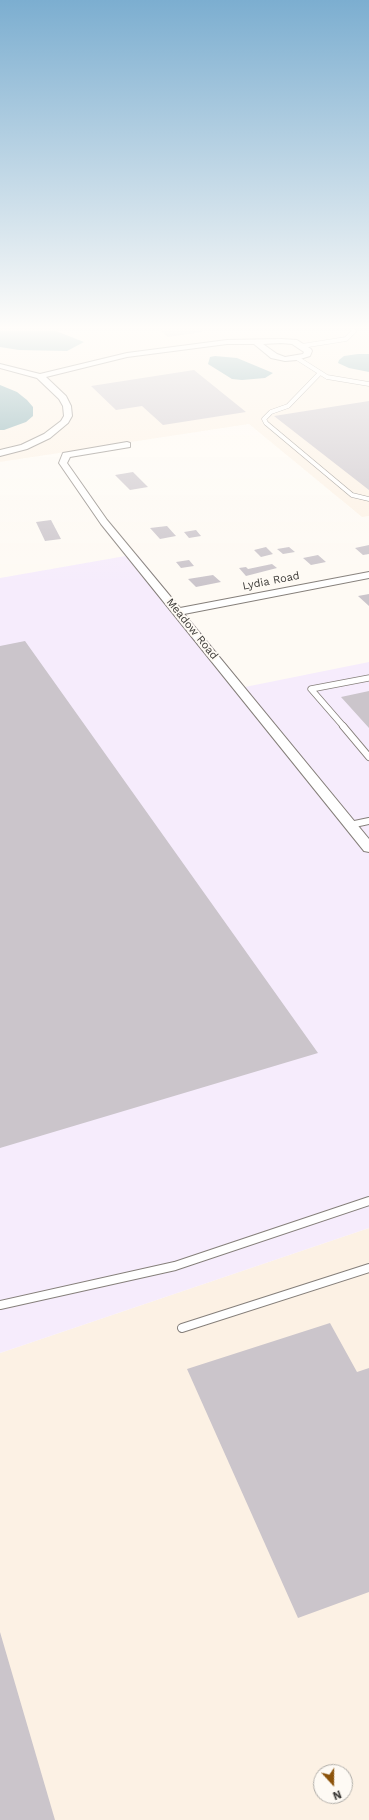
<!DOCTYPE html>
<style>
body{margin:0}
#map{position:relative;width:369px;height:1820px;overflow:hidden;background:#fefaf4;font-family:"Work Sans",sans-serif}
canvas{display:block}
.north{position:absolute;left:313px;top:1764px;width:40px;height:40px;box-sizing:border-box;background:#fefaf4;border:1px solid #b0ada8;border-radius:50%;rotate:159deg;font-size:11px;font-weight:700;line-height:16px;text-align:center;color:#3c3a37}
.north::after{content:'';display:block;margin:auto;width:14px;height:18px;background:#8c530a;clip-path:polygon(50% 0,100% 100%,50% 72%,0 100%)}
</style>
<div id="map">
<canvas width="369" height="1820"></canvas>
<div class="north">N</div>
</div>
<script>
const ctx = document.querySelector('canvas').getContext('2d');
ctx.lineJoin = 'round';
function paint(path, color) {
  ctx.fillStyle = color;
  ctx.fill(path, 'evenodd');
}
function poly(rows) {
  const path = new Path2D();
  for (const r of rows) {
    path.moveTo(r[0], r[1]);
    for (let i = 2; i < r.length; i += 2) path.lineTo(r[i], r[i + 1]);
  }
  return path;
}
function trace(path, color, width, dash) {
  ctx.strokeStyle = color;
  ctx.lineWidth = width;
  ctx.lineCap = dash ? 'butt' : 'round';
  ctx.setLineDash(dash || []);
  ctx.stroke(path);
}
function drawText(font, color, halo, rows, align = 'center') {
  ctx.font = font + ' "Work Sans",sans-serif';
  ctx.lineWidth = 4;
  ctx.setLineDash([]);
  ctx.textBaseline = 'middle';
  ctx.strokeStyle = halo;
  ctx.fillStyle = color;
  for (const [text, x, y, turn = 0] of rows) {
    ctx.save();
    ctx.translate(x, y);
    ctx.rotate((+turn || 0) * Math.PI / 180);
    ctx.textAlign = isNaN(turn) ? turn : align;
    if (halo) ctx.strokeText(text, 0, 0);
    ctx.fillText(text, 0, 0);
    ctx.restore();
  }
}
paint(poly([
 [0,331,369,331,369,516,362,517,249,424,0,462],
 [369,1228,369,1820,0,1820,0,1353],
 [321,1772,345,1772,345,1796,321,1796]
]), '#fcf1e4');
paint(poly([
 [137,554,245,687,369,662,369,1228,0,1353,0,578]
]), '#f6ecfc');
paint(poly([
 [0,331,56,331,84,342,67,351,19,350,0,347],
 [358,354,369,354,369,372,349,368,338,363,339,360,344,356],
 [215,356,237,358,273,373,265,378,242,380,232,379,208,364,210,357],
 [0,385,17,392,27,400,33,407,33,416,26,422,4,430,0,430]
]), '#7aa6ac');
paint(poly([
 [161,331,202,331,202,332,168,337],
 [194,370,246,412,163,425,142,406,116,410,91,386],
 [369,401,369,490,274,416],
 [133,472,148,487,130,490,115,475],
 [51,520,61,539,45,541,36,522],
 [167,526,176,536,160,539,150,528],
 [196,530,201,536,189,538,184,532],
 [369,545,369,554,363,555,355,548],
 [266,547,273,554,261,557,254,550],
 [289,547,295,552,283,554,277,549],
 [318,555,326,562,311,565,303,558],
 [189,560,194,566,181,568,176,562],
 [272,564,277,568,246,576,239,568,246,567,248,569],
 [213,575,221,582,196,587,188,579],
 [369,594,369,606,358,596],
 [25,641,318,1053,0,1148,0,646],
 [369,691,369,728,341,697],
 [330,1323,357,1372,369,1368,369,1592,298,1618,187,1369],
 [0,1632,55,1820,0,1820]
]), '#cbc5cb');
const serviceFar3 = poly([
 [302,346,346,339,354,331],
 [297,358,327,377,369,384],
 [319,374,288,406,271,412,264,419,266,423,352,495,369,499]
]);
const serviceFar2 = poly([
 [344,727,311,689,369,678]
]);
const serviceFar1 = poly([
 [343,726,369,757],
 [350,825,369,821]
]);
const service = poly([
 [0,1305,175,1266,369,1201],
 [182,1328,369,1268]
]);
const minor = poly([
 [281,339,297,340,311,349,312,351,310,356,297,360,285,361,271,358,254,344,227,344,127,357,46,377,66,396,71,406,72,416,68,423,50,438,27,449,0,456,0,450,21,445,44,434,61,421,64,416,63,406,59,399,37,378,0,368,0,364,40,374,127,353,227,340,281,339],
 [281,343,292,344,304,352,303,354,285,357,277,354,263,344,281,343],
 [127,442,130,443,130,447,70,457,67,463,107,520,180,608,369,572,369,578,184,614,369,839,369,852,364,851,101,524,59,463,63,453,127,442]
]);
trace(serviceFar3, '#857f7a', 5);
trace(serviceFar2, '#857f7a', 7);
trace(serviceFar1, '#857f7a', 8);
trace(service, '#857f7a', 10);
trace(minor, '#857f7a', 2);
trace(serviceFar3, '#fff', 4);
trace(serviceFar2, '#fff', 5.5);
trace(serviceFar1, '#fff', 6);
trace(service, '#fff', 8);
paint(minor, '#fff');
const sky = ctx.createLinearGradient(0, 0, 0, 586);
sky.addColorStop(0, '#7caed0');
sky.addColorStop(0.56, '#fffdfa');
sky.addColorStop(1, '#fffdfa00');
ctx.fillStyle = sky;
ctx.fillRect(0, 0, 369, 586);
drawText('11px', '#3c3a37', '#fefaf4', [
 ["Lydia Road",271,581,-11],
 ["Meadow Road",192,629,51]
]);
</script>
